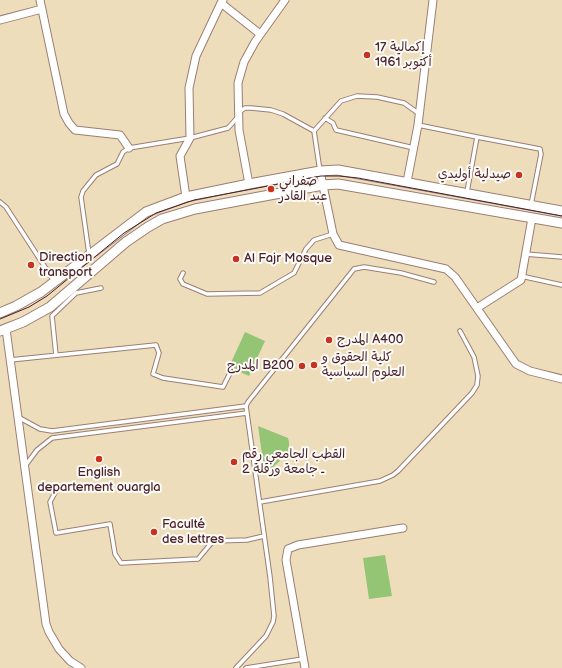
<!DOCTYPE html>
<meta charset="utf-8">
<style>
body{margin:0}
canvas{display:block;background:#edb}
</style>
<canvas width="562" height="668"></canvas>
<script>
const ctx = document.querySelector('canvas').getContext('2d');
ctx.lineJoin = 'round';
function paint(path, color) {
  ctx.fillStyle = color;
  ctx.fill(path, 'evenodd');
}
function poly(rows) {
  const path = new Path2D();
  for (const r of rows) {
    path.moveTo(r[0], r[1]);
    for (let i = 2; i < r.length; i += 2) path.lineTo(r[i], r[i + 1]);
  }
  return path;
}
function trace(path, color, width, dash) {
  ctx.strokeStyle = color;
  ctx.lineWidth = width;
  ctx.lineCap = dash ? 'butt' : 'round';
  ctx.setLineDash(dash || []);
  ctx.stroke(path);
}
function drawText(font, color, halo, rows, align = 'center') {
  ctx.font = font + ' "Balsamiq Sans","Playpen Sans Arabic",sans-serif';
  ctx.lineWidth = 4;
  ctx.setLineDash([]);
  ctx.textBaseline = 'middle';
  ctx.strokeStyle = halo;
  ctx.fillStyle = color;
  for (const [text, x, y, turn = 0] of rows) {
    ctx.save();
    ctx.translate(x, y);
    ctx.rotate((+turn || 0) * Math.PI / 180);
    ctx.textAlign = isNaN(turn) ? turn : align;
    if (halo) ctx.strokeText(text, 0, 0);
    ctx.fillText(text, 0, 0);
    ctx.restore();
  }
}
paint(poly([
 [245,332,265,341,249,376,229,367],
 [258,426,288,438,289,442,289,452,265,475],
 [385,555,392,596,369,599,363,558]
]), '#94c575');
const service = poly([
 [239,112,245,108,251,108,271,110,283,114,314,131],
 [325,118,333,123,336,130,414,148],
 [418,125,477,137,467,192],
 [477,137,540,149,541,154,531,205],
 [320,171,314,131,341,101,357,96,377,97,404,103,418,113],
 [0,202,6,207,54,281],
 [89,254,81,197,83,191,96,175,117,164,123,152,129,148,190,138,228,128,237,118],
 [525,254,562,257],
 [183,273,180,279,183,284,207,294,260,293,294,273,306,249,314,240,333,234],
 [521,276,562,285],
 [56,355,52,316,76,293,101,288],
 [10,360,156,345,159,353,153,374,163,378,223,387,229,375],
 [18,417,40,429,52,431,246,406],
 [25,466,37,450,52,438,247,413],
 [58,487,50,502,56,533,110,524,115,554,121,563,198,559,213,541,247,540,264,536],
 [260,502,380,481,393,475,398,471,472,393,477,385,478,376,474,357,460,331],
 [236,668,266,636,273,622,274,616,270,577,246,406,248,402,354,269,364,267,401,273,434,282],
 [246,668,303,659]
]);
const minor = poly([
 [40,0,64,114,69,123,75,130,120,135,129,148],
 [223,0,221,3,260,34],
 [0,20,42,9],
 [320,171,333,234,339,245,446,269,455,277,516,364,530,371,562,379],
 [407,182,418,125,433,0],
 [249,184,239,130,238,83,244,62,255,42,285,0],
 [186,197,180,156,190,138,189,88,196,56,221,3],
 [477,308,521,280,532,218],
 [6,329,46,624,49,632,59,649,70,661,81,668],
 [305,668,286,560,288,549,298,545,403,528]
]);
const tertiary = poly([
 [0,313,16,306,41,292,146,212,186,197,249,184,320,171,338,170,562,211],
 [0,331,23,322,50,307,126,242,148,227,162,219,195,209,323,185,338,184,562,223]
]);
trace(service, '#9c7e73', 5.5);
trace(minor, '#9c7e73', 9);
trace(tertiary, '#9c7e73', 11);
trace(service, '#fff', 3.5);
trace(minor, '#fff', 7);
trace(tertiary, '#fff', 9);
trace(poly([
 [0,319,29,307,47,296,124,233,156,213,194,200,321,176,339,176,358,178,562,216]
]), '#4a1f2b', 1);
for (const [x, y, r, color] of [
 [367,55,4,"#c8321e"],
 [519,175,4,"#c8321e"],
 [271,189,4,"#c8321e"],
 [236,259,4,"#c8321e"],
 [31,265,4,"#c8321e"],
 [329,340,4,"#c8321e"],
 [314,365,4,"#c8321e"],
 [302,366,4,"#c8321e"],
 [99,459,4,"#c8321e"],
 [234,462,4,"#c8321e"],
 [154,532,4,"#c8321e"]
]) {
  const dot = new Path2D();
  dot.arc(x, y, r, 0, 2 * Math.PI);
  ctx.fillStyle = color;
  ctx.fill(dot);
  trace(dot, '#fdfcf7', 1.5);
}
drawText('13px', '#4a1f2b', '#fdfcf7', [
 ["إكمالية 17",375,48],
 ["أكتوبر 1961",375,63],
 ["صيدلية أوليدي",511,175,"right"],
 ["صفراني",279,182],
 ["عبد القادر",279,197],
 ["Direction",39,258],
 ["transport",39,273],
 ["Al Fajr Mosque",244,259],
 ["المدرج A400",337,340],
 ["كلية الحقوق و",322,358],
 ["العلوم السياسية",322,373],
 ["المدرج B200",294,366,"right"],
 ["القطب الجامعي رقم",242,455],
 ["2 ـ جامعة ورقلة",242,470],
 ["English",99,473,"center"],
 ["departement ouargla",99,488,"center"],
 ["Faculté",162,525],
 ["des lettres",162,540]
], 'left');
</script>
